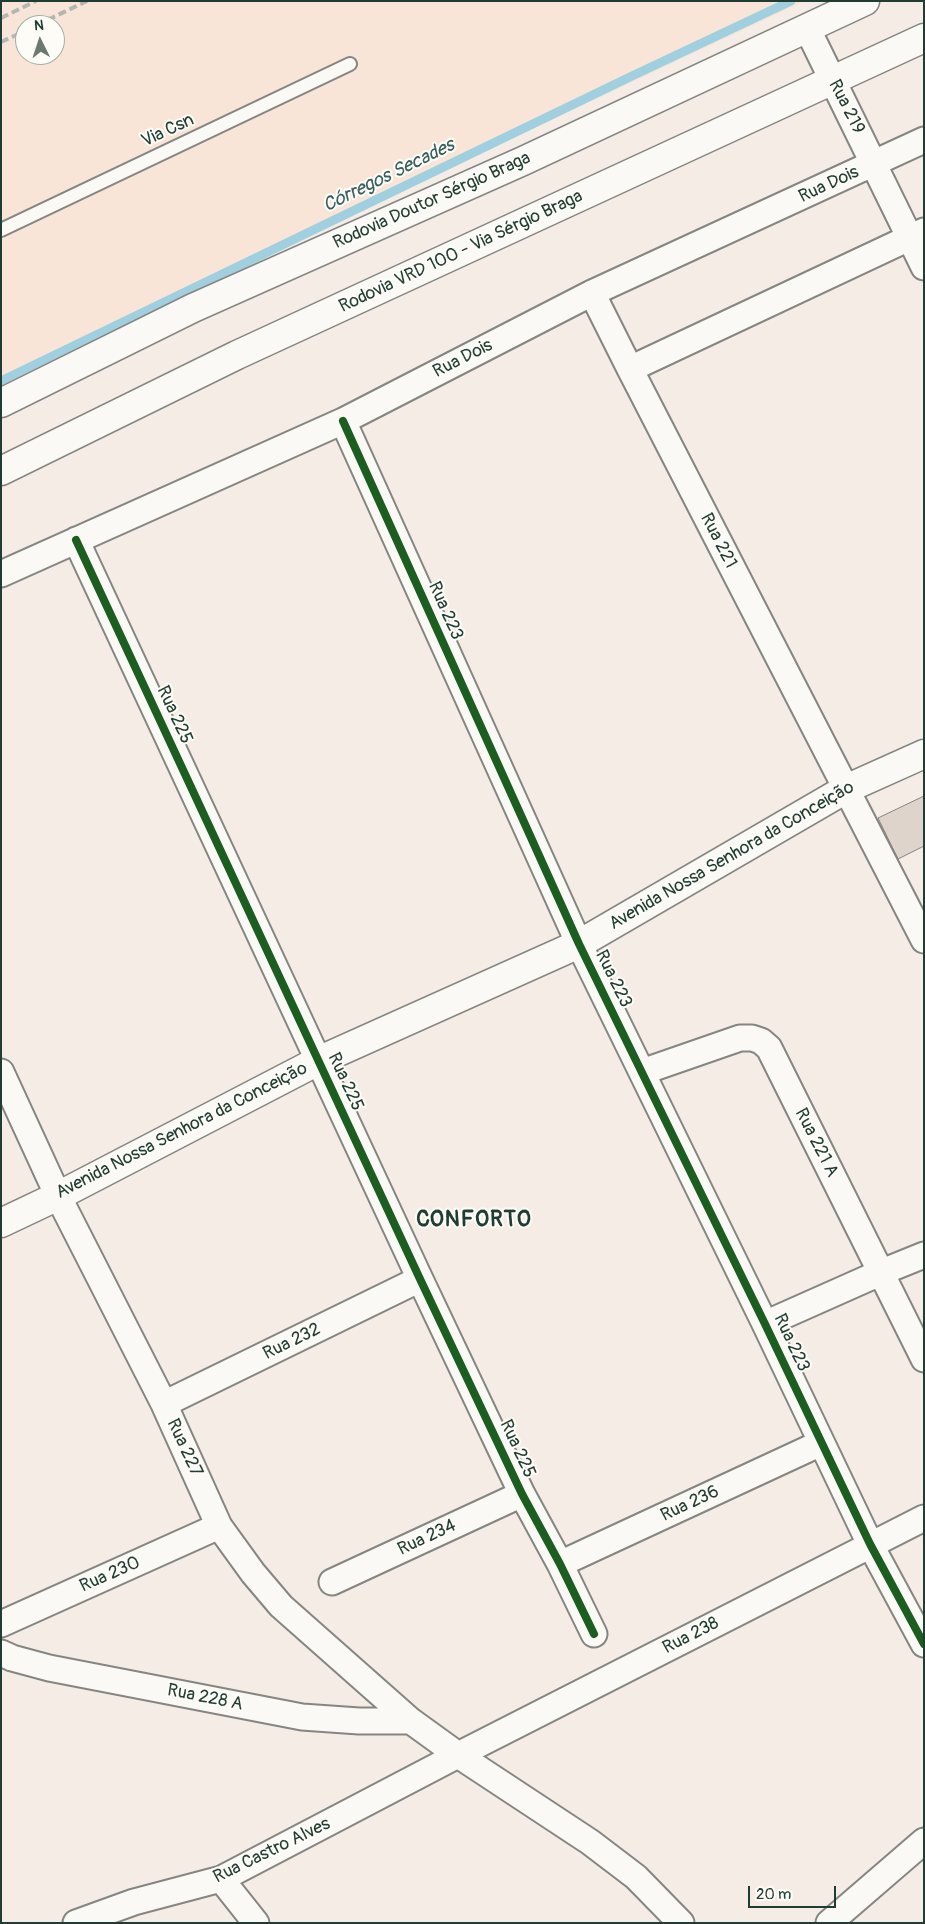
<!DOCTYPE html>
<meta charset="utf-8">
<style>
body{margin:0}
#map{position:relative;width:925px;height:1924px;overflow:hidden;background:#f5ece5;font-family:Pangolin,sans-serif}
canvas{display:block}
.frame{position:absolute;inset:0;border:2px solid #1f3d34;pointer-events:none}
.north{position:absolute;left:15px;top:15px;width:50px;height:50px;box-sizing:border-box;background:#fdfcf7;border:1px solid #a4b0a9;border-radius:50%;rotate:356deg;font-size:14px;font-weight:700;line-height:20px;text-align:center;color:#1f3d34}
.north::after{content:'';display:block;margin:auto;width:18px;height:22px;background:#6a7a72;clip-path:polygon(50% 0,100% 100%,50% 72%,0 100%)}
.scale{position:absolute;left:748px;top:1886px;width:88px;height:22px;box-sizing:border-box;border:2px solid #1f3d34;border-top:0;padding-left:6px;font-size:15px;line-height:18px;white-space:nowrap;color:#1f3d34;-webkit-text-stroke:4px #fdfcf7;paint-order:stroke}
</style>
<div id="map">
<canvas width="925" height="1924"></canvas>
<div class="frame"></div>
<div class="north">N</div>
<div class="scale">20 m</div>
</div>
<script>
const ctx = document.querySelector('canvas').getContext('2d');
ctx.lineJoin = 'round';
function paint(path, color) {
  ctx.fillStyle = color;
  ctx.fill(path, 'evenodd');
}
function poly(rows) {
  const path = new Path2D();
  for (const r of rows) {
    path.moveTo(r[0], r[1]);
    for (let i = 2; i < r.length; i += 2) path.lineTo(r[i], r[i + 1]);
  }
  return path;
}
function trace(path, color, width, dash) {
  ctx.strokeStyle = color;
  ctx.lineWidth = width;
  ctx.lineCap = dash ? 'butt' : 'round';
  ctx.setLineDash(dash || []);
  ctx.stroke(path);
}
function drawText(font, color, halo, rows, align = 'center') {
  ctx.font = font + ' Pangolin,sans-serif';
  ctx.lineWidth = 4;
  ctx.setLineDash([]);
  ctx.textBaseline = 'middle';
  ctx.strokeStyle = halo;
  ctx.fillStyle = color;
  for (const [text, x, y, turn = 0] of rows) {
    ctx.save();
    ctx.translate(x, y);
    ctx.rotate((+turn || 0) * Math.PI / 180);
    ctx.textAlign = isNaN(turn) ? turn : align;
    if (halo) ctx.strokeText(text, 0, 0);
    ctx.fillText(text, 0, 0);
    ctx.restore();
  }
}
paint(poly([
 [1,1,805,1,1,379],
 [25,25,55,25,55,55,25,55]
]), '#f8e5d8');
trace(poly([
 [1,381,632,76,791,1]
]), '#a0d0df', 9);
const building = poly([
 [924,796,924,846,898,859,878,818,924,796]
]);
paint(building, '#dfd4cb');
trace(building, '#858681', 1);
const service = poly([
 [1,230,350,64]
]);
const minor = poly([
 [807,28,924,267],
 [592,293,630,369,924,940],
 [630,369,924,231],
 [343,421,579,944,765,1324,870,1544,924,1644],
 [76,540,420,1279,522,1494,560,1564,594,1634],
 [1,574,343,421,592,293,924,140],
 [1,1072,58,1196,164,1404,219,1526,253,1573,281,1606,411,1721,458,1755,590,1842,636,1877,681,1923],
 [642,1072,740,1038,752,1038,761,1041,769,1048,924,1359],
 [765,1324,882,1272,924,1255],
 [164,1404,420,1279],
 [560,1564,821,1443],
 [332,1582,522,1494],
 [1,1624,219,1526],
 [1,1653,12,1658,49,1668,302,1717,359,1721,411,1721],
 [221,1879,256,1923],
 [76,1923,134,1902,221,1879,458,1755,924,1518],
 [829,1923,924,1841]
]);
const tertiary = poly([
 [1,1223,58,1196,318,1061,579,944,846,789,924,754]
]);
const secondary = poly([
 [1,403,193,308,523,161,865,1],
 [1,471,237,355,924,38]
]);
trace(service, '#858681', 16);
trace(minor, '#858681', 29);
trace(tertiary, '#858681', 31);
trace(secondary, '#858681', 31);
trace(service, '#faf9f6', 12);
trace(minor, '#faf9f6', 25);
trace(tertiary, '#faf9f6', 28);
trace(secondary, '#faf9f6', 28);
trace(poly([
 [1,18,36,1],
 [37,25,87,1],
 [1,42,25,31]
]), '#b4b6b3', 4, [8, 4]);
trace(poly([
 [343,421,579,944,765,1324,870,1544,924,1644],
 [76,540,420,1279,522,1494,560,1564,594,1634]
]), '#1b5e20', 8);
drawText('18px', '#1f3d34', '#fdfcf7', [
 ["Rua 219",846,107,63],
 ["Via Csn",168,131,-25],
 ["Rua Dois",829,185,-25],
 ["Rodovia Doutor Sérgio Braga",432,201,-24],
 ["Rodovia VRD 100 - Via Sérgio Braga",461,252,-25],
 ["Rua Dois",463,359,-27],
 ["Rua 221",718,541,63],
 ["Rua 223",445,611,66],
 ["Rua 225",174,715,65],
 ["Avenida Nossa Senhora da Conceição",732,856,-30],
 ["Rua 223",613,979,64],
 ["Rua 225",345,1082,65],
 ["Avenida Nossa Senhora da Conceição",182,1131,-27],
 ["Rua 221 A",816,1143,63],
 ["Rua 232",292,1342,-26],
 ["Rua 223",791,1343,65],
 ["Rua 227",184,1448,65],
 ["Rua 225",517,1449,65],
 ["Rua 236",690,1504,-25],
 ["Rua 234",427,1538,-25],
 ["Rua 230",110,1575,-24],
 ["Rua 238",691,1636,-27],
 ["Rua 228 A",205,1698,11],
 ["Rua Castro Alves",272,1851,-26]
]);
drawText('italic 19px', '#365f5e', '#fdfcf7', [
 ["Córregos Secades",389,176,-26]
]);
ctx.letterSpacing = '1px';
drawText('bold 22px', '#1f3d34', '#fdfcf7', [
 ["CONFORTO",474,1220]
]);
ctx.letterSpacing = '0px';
</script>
